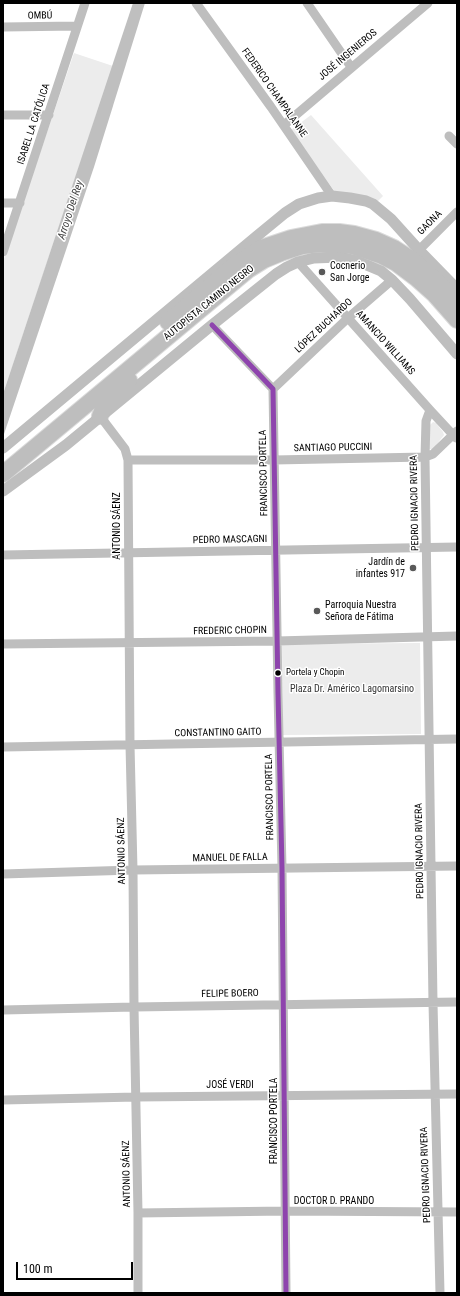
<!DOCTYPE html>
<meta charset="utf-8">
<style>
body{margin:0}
#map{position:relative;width:460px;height:1296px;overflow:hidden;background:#fff;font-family:"Roboto Condensed",sans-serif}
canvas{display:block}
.frame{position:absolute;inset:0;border:4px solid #000;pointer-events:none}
.scale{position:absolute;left:16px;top:1262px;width:117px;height:18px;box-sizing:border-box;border:2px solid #000;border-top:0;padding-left:5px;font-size:12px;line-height:14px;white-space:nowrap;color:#000;-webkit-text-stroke:3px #fff;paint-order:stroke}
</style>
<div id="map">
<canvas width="460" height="1296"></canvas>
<div class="frame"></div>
<div class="scale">100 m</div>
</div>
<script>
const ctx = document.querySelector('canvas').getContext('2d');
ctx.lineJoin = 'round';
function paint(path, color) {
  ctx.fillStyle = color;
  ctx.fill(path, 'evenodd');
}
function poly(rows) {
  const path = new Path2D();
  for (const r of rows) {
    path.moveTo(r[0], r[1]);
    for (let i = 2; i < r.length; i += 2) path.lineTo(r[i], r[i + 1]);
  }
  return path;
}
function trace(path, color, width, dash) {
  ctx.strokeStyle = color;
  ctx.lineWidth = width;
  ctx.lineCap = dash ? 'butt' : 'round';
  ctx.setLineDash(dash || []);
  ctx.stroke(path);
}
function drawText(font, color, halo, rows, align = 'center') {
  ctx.font = font + ' "Roboto Condensed",sans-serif';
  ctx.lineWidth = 3;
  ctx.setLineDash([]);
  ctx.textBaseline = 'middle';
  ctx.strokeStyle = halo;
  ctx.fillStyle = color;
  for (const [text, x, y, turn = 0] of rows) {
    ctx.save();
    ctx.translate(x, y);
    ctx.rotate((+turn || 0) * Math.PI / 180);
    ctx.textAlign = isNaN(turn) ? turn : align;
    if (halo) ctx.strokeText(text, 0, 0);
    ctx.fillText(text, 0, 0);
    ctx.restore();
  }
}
paint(poly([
 [74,53,113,66,3,394,3,262],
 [311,115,383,196,376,203,335,192,291,130],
 [433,422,436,423,443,432,444,435,433,449,429,449,430,425],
 [420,643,421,734,283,735,282,644]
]), '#ececec');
paint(poly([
 [133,3,145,3,94,167,3,437,3,394]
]), '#bfbfbf');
const motorway = poly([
 [168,322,233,266,261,248,291,238,322,232,339,232,354,234,376,240,394,248,417,263,437,281,453,300],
 [100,416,105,404,129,380],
 [3,474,248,270,264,260,281,253,303,246,319,244,335,244,352,246,382,256,396,263,416,278,434,294,457,320]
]);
trace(motorway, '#dbdbdb', 18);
trace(poly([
 [196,3,271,107,332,196],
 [307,3,351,67],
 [3,27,77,26],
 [3,115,49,115],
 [284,125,428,3],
 [449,136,457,144],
 [3,203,20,203],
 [419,250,457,212],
 [3,252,85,3],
 [298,262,430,410,456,438],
 [212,325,273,389,278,693,282,868,286,1293],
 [273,389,348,318,392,280],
 [430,410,426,421,425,457,433,1003,440,1293],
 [100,416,125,449,128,460,130,745,133,870,134,1007,138,1213,138,1293],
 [128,460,274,460,425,457,433,454,457,431],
 [3,555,457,547],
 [3,644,277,641,457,636],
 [3,747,457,739],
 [3,874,133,870,457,866],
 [3,1010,134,1007,457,1002],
 [3,1100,136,1097,457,1094],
 [138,1213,285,1211,457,1212]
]), '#bebebe', 9);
trace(poly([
 [3,448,257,236,285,213,299,204,318,198,332,196,350,198,366,201,373,204,391,219,419,250,457,289],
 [3,491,66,445,212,325,276,274,287,267,298,262,314,258,340,257,357,261,381,271,392,280,410,299,457,354]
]), '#bebebe', 11);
trace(motorway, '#bebebe', 16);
trace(poly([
 [212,325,273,389,278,693,282,868,286,1293]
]), '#8e44ad', 5);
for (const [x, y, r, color] of [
 [322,272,4,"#595959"],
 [413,568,4,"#595959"],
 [317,611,4,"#595959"],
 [278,673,3.5,"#000"]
]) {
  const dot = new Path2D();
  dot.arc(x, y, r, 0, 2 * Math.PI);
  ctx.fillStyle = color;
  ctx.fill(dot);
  trace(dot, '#fff', 1.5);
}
drawText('9px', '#000', '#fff', [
 ["Portela y Chopin",286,673]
], 'left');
drawText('10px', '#000', '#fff', [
 ["OMBÚ",40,16,-1],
 ["JOSÉ INGENIEROS",348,55,-40],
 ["FEDERICO CHAMPALANNE",274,93,55],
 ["ISABEL LA CATÓLICA",34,124,-72],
 ["GAONA",430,223,-45],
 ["AUTOPISTA CAMINO NEGRO",209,303,-39],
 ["LÓPEZ BUCHARDO",324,326,-43],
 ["AMANCIO WILLIAMS",385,343,48],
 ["SANTIAGO PUCCINI",333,448,-1],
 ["FRANCISCO PORTELA",264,473,-91],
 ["PEDRO IGNACIO RIVERA",415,503,-91],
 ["ANTONIO SÁENZ",117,526,-90],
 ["PEDRO MASCAGNI",230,540,-1],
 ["FREDERIC CHOPIN",230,631,-1],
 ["CONSTANTINO GAITO",218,733,-1],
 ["FRANCISCO PORTELA",270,797,-91],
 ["ANTONIO SÁENZ",122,851,-91],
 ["PEDRO IGNACIO RIVERA",420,851,-91],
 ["MANUEL DE FALLA",230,858,-1],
 ["FELIPE BOERO",230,994,-1],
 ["JOSÉ VERDI",230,1085],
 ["FRANCISCO PORTELA",274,1121,-90],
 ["ANTONIO SÁENZ",127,1174,-91],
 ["PEDRO IGNACIO RIVERA",426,1175,-92],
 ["DOCTOR D. PRANDO",334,1201]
]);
drawText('10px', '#000', '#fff', [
 ["Cocnerio",330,266],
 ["San Jorge",330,278],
 ["Jardín de",405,562,"right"],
 ["infantes 917",405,574,"right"],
 ["Parroquia Nuestra",325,605],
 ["Señora de Fátima",325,617]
], 'left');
drawText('10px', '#333', '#fff', [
 ["Plaza Dr. Américo Lagomarsino",352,689]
]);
drawText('italic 11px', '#444', '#fff', [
 ["Arroyo Del Rey",71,210,-72]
]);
</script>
